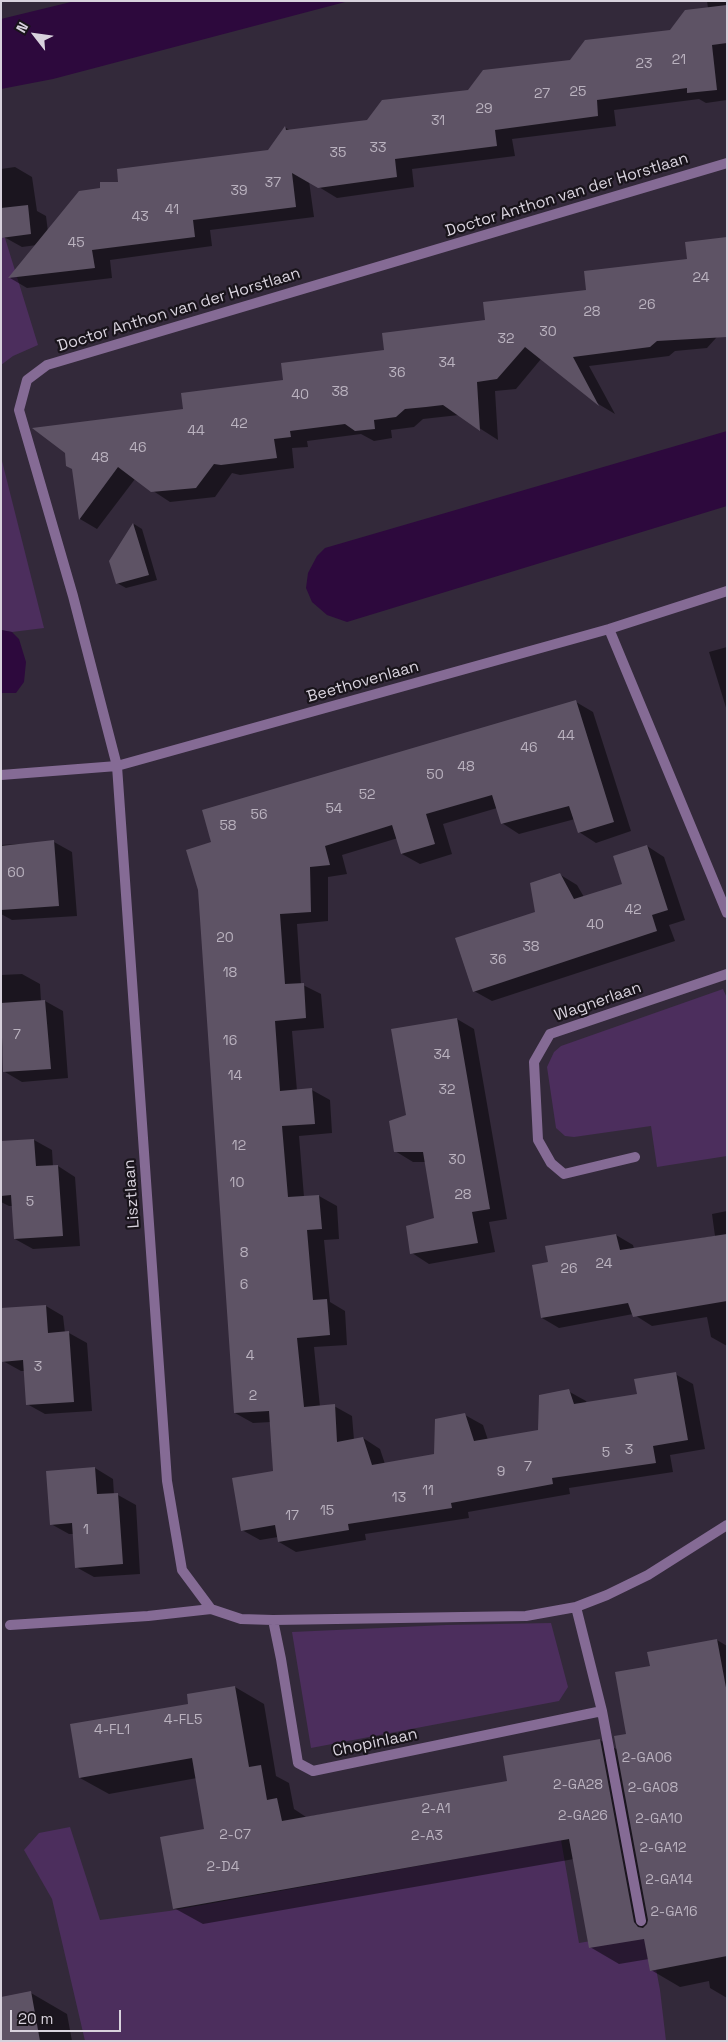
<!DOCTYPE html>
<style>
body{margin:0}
#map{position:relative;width:728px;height:2042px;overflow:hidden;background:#33293a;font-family:"Space Grotesk",sans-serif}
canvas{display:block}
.frame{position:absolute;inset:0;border:2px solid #d8d2dd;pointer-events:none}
.north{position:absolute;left:10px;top:10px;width:50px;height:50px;-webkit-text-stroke:4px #19141b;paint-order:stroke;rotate:300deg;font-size:14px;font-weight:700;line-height:20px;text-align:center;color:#d8d2dd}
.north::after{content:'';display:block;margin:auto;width:18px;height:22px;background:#d8d2dd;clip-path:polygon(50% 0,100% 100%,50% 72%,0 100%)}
.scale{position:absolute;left:10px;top:2010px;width:111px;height:22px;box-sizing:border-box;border:2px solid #d8d2dd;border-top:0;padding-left:6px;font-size:15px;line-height:18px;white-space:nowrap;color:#d8d2dd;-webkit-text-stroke:4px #19141b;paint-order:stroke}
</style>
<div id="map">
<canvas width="728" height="2042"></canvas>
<div class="frame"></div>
<div class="north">N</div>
<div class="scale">20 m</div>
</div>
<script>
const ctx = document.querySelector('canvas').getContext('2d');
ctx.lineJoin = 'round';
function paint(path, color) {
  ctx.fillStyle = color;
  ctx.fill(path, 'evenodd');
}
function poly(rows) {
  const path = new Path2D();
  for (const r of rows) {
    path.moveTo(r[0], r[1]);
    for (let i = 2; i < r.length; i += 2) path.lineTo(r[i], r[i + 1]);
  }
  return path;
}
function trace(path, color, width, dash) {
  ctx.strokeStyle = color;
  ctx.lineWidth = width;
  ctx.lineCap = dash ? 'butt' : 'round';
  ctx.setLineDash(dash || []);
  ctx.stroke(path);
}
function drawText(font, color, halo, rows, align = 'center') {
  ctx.font = font + ' "Space Grotesk",sans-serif';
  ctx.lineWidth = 4.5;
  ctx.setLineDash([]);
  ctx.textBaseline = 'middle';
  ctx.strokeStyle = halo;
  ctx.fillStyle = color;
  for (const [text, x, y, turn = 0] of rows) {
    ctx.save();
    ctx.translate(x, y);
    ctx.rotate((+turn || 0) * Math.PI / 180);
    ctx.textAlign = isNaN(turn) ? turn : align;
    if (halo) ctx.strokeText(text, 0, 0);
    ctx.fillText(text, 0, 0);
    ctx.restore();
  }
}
paint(poly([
 [1,225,38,345,13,356,1,365],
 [1,457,44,628,12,632,1,630],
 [723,989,727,998,727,1156,657,1167,651,1126,574,1137,565,1136,556,1128,547,1067,554,1052,561,1046],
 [551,1623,568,1687,559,1701,311,1748,292,1632,446,1625],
 [70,1827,100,1920,169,1911,561,1840,579,1943,649,1931,660,1990,666,2041,85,2041,52,1899,24,1850,39,1833]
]), '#4c2e5d');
paint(poly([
 [75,1,349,1,53,79,1,89,1,19],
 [727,431,727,506,347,622,327,615,312,602,306,588,308,573,317,556,325,548],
 [1,630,12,632,19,639,26,662,24,682,16,693,1,693]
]), '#2d093d');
paint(poly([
 [707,1,727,1,727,100,706,103,699,99,614,110,616,126,512,139,515,156,412,169,414,187,337,198,309,181,314,217,210,230,212,246,110,260,112,278,27,288,10,278,37,245,22,247,4,237,1,224,1,169,15,167,32,177,37,211,46,216,48,232,102,189,120,183,268,151,286,128,291,131,368,121,671,31,708,8],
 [724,329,707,348,675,351,669,356,589,366,615,414,600,405,541,359,516,389,495,391,498,440,459,415,423,419,414,427,391,430,392,438,374,441,361,434,307,441,308,447,292,448,294,468,240,475,232,473,215,497,170,502,135,479,97,529,80,519,73,469,184,410,284,381,282,364],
 [134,524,142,529,157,580,126,588,117,583,110,561],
 [727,647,727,711,709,652],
 [576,702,593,712,631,831,596,843,579,832,575,819,519,834,502,823,497,808,443,824,452,854,420,864,402,854,398,838,342,855,347,874,328,877,328,921,297,924,301,984,321,994,324,1028,292,1031,297,1091,312,1090,330,1100,332,1133,299,1136,304,1197,319,1196,337,1206,339,1239,324,1240,330,1302,345,1311,347,1345,314,1347,320,1407,334,1406,352,1416,354,1440,363,1438,380,1449,385,1464,435,1455,465,1415,483,1425,488,1440,539,1431,568,1391,586,1401,587,1403,638,1395,675,1374,693,1384,705,1449,670,1455,673,1472,569,1488,570,1494,468,1512,469,1518,365,1534,366,1540,296,1552,279,1542,278,1537,260,1540,242,1530,275,1472,271,1422,253,1423,235,1413,213,843],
 [54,842,72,852,77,916,12,920,1,914,1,845],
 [647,846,664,857,685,920,669,925,675,941,492,1001,474,991,536,913,559,874,577,885,584,897,624,884],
 [22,974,40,984,41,1001,45,1001,63,1011,68,1078,22,1082,5,1072,1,1038,1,975],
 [457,1019,474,1029,507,1219,489,1222,495,1252,429,1264,412,1253,435,1219,426,1162,413,1162,395,1151,407,1116],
 [34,1140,52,1150,53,1167,58,1166,75,1177,80,1246,33,1249,15,1239,13,1206,9,1206,1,1202,1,1143],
 [727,1211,727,1346,711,1337,707,1317,652,1326,633,1314,559,1328,542,1318,549,1263,616,1235,633,1245,634,1249,715,1236,712,1214],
 [46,1306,63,1316,65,1333,69,1333,87,1343,92,1411,45,1414,27,1404,25,1371,21,1371,3,1361],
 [95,1468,113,1479,114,1495,118,1495,136,1505,140,1574,94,1577,76,1567,74,1534,69,1534,51,1524],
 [717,1640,727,1646,727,1998,710,1988,709,1981,680,1987,651,1970,649,1959,619,1964,590,1947,574,1859,203,1924,174,1908,206,1830,197,1778,109,1794,80,1778,190,1705,235,1687,264,1704,276,1776,289,1783,294,1809,306,1817,509,1782,600,1740,618,1750,628,1735,651,1667],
 [31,1993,67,2014,72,2041,1,2041]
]), '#0007');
paint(poly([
 [727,5,727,43,712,45,717,90,687,93,687,88,597,100,598,116,495,130,497,146,395,159,397,177,318,188,292,173,296,207,193,220,195,237,92,250,95,268,8,278,79,191,100,188,100,182,118,182,117,169,268,150,285,126,286,130,367,120,382,100,468,90,483,70,570,60,585,40,670,30,685,10],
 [28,205,31,234,1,238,1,208],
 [727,237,727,337,657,341,650,347,573,357,599,406,525,347,497,379,477,382,480,431,443,405,426,407,405,409,396,417,374,420,375,429,355,431,345,424,290,431,291,437,274,439,277,458,221,465,214,464,196,488,151,492,118,467,79,520,72,469,66,466,65,453,32,428,183,409,181,393,283,380,281,363,384,350,382,333,485,320,483,302,586,290,584,271,687,259,685,242],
 [133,523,149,575,116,584,109,561],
 [576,700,614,822,578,833,569,806,501,824,492,795,426,814,435,844,401,854,392,825,325,846,330,865,310,867,311,912,280,914,285,984,304,983,306,1018,275,1021,280,1091,312,1088,315,1124,282,1126,288,1197,319,1195,322,1229,307,1230,313,1300,327,1299,330,1335,297,1338,304,1407,335,1404,337,1442,363,1437,372,1465,434,1454,435,1419,465,1413,474,1441,538,1430,539,1395,569,1389,574,1404,637,1394,634,1379,676,1372,688,1440,653,1446,656,1463,552,1478,553,1484,451,1503,452,1508,348,1524,349,1530,278,1542,275,1525,241,1531,232,1478,273,1471,269,1411,234,1413,198,890,186,850,211,842,202,810],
 [54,840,59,906,1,910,1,846],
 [647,845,668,910,652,915,657,931,473,992,455,938,535,912,530,883,560,873,574,899,622,884,613,856],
 [45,1000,51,1069,3,1072,1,1003],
 [457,1018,490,1209,472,1212,478,1243,410,1254,406,1226,434,1218,423,1152,394,1152,389,1121,406,1115,391,1029],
 [34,1139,36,1166,58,1165,63,1236,14,1239,11,1195,1,1196,1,1141],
 [616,1234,620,1250,727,1234,727,1301,633,1317,628,1303,541,1318,532,1265,548,1262,545,1246],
 [46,1305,48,1333,69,1331,74,1402,26,1405,23,1360,1,1362,1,1308],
 [95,1467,97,1494,118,1493,123,1564,75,1568,72,1523,50,1525,46,1471],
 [717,1639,727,1693,727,1956,650,1971,644,1939,589,1948,569,1839,173,1909,160,1837,204,1829,192,1758,79,1778,70,1724,188,1704,187,1694,235,1686,249,1767,261,1765,267,1800,277,1798,282,1821,507,1781,503,1756,600,1739,634,1922,638,1927,643,1928,647,1924,648,1920,614,1736,626,1734,615,1672,650,1666,647,1652],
 [31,1991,40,2041,1,2041,1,1997]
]), '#5e5365');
trace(poly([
 [609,629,727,913],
 [1,775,117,766,609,629,727,591],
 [635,1157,564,1174,551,1163,538,1140,534,1062,550,1034,727,974],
 [576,1607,602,1711,641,1921],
 [211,1609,182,1570,167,1481,117,766,73,596,19,410,27,380,47,365,727,163],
 [273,1620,281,1659,298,1763,313,1771,602,1711],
 [10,1625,148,1616,211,1609,241,1619,273,1620,526,1616,576,1607,607,1595,648,1575,727,1525]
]), '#856b95', 10);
drawText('14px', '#bab2bf', null, [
 ["21",679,60],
 ["23",644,64],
 ["25",578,92],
 ["27",542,94],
 ["29",484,109],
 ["31",438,121],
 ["33",378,148],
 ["35",338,153],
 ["37",273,183],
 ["39",239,191],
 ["41",172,210],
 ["43",140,217],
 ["45",76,243],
 ["24",701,278],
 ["26",647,305],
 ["28",592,312],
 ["30",548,332],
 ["32",506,339],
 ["34",447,363],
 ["36",397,373],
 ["38",340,392],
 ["40",300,395],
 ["42",239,424],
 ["44",196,431],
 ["46",138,448],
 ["48",100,458],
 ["44",566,736],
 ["46",529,748],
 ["48",466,767],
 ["50",435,775],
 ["52",367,795],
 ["54",334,809],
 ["56",259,815],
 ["58",228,826],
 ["60",16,873],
 ["42",633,910],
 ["40",595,925],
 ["20",225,938],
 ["38",531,947],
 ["36",498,960],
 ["18",230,973],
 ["7",17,1035],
 ["16",230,1041],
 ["34",442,1055],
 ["14",235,1076],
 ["32",447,1090],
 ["12",239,1146],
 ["30",457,1160],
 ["10",237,1183],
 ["28",463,1195],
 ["5",30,1202],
 ["8",244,1253],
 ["24",604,1264],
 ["26",569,1269],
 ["6",244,1285],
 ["4",250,1356],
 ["3",38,1367],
 ["2",253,1396],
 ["3",629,1450],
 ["5",606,1453],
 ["7",528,1467],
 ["9",501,1472],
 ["11",428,1491],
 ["13",399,1498],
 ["15",327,1511],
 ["17",292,1516],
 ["1",86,1530],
 ["4-FL5",183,1720],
 ["4-FL1",112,1730],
 ["2-GA06",647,1758],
 ["2-GA28",578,1785],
 ["2-GA08",653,1788],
 ["2-A1",436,1809],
 ["2-GA26",583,1816],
 ["2-GA10",659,1819],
 ["2-C7",235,1835],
 ["2-A3",427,1836],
 ["2-GA12",663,1848],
 ["2-D4",223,1867],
 ["2-GA14",669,1880],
 ["2-GA16",674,1912]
]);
drawText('16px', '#d8d2dd', '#19141b', [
 ["Doctor Anthon van der Horstlaan",567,195,-17],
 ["Doctor Anthon van der Horstlaan",179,310,-17],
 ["Beethovenlaan",363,682,-16],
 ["Wagnerlaan",598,1002,-19],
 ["Lisztlaan",132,1194,-94],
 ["Chopinlaan",375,1743,-12]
]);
</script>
